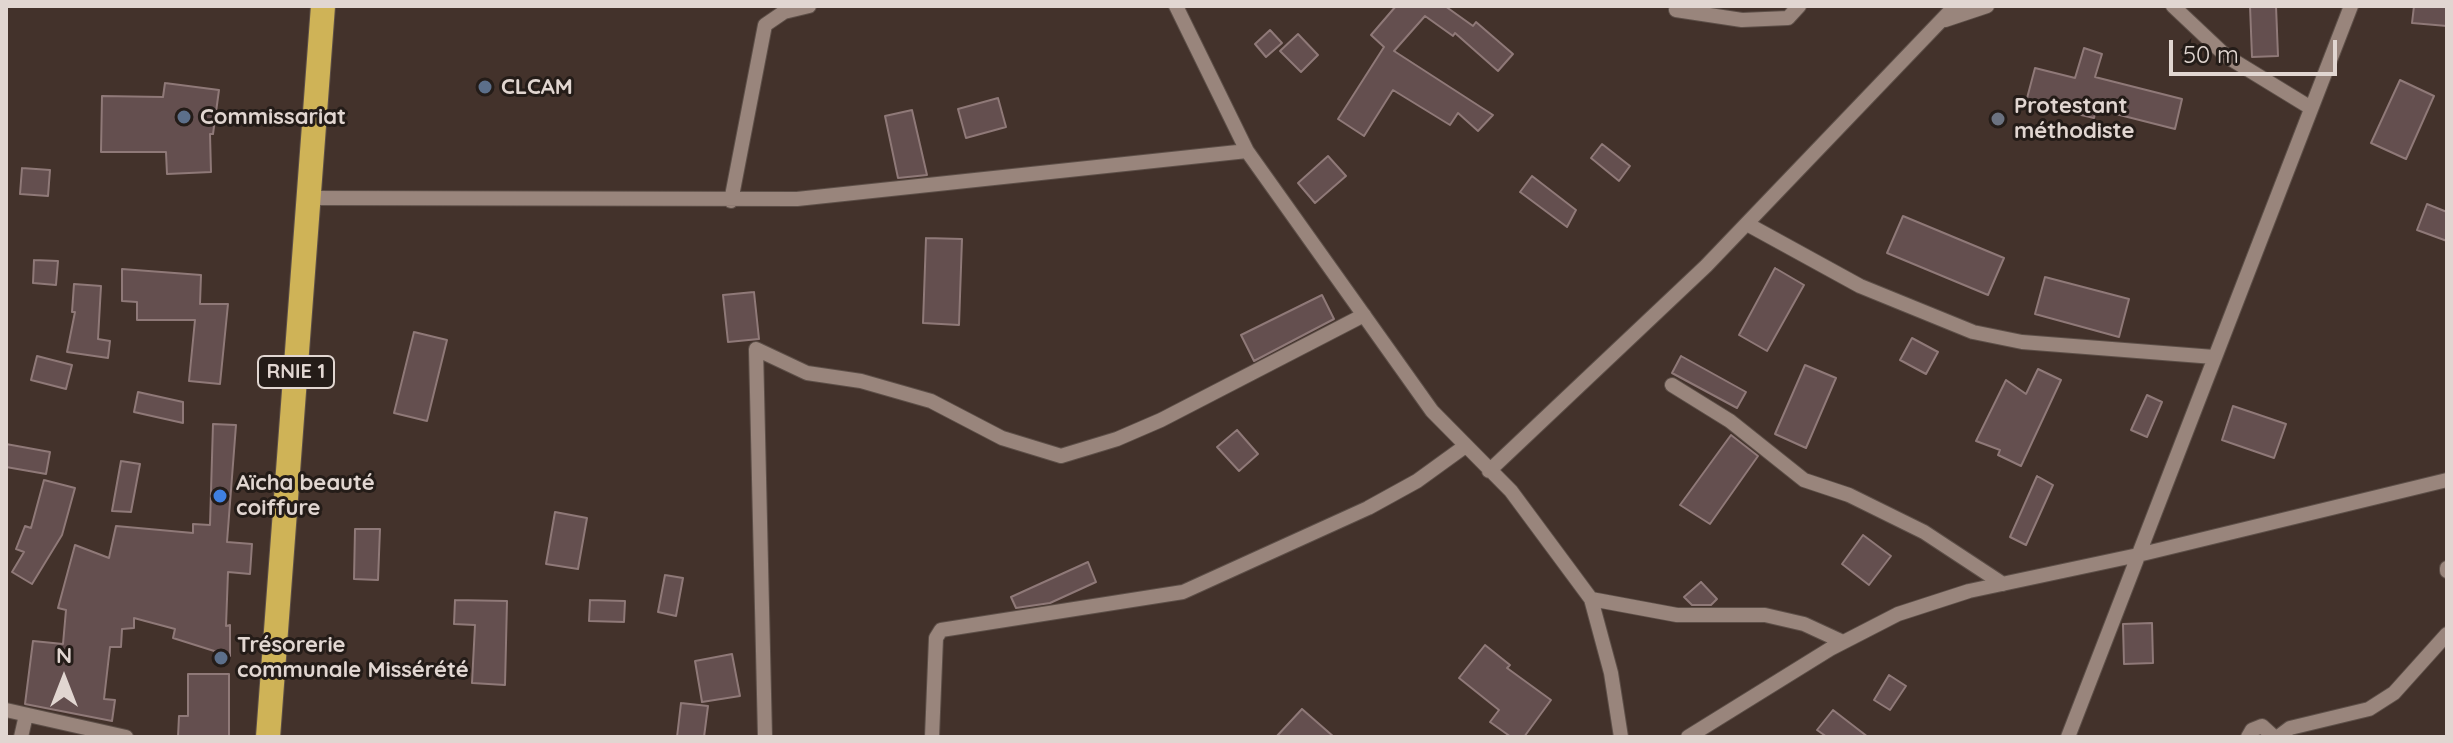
<!DOCTYPE html>
<meta charset="utf-8">
<style>
body{margin:0}
#map{position:relative;width:2453px;height:743px;overflow:hidden;background:#43322b;font-family:Quicksand,sans-serif}
canvas{display:block}
.frame{position:absolute;inset:0;border:8px solid #e1d6d1;pointer-events:none}
.north{position:absolute;left:24px;top:639px;width:80px;height:80px;-webkit-text-stroke:6px #241c18;paint-order:stroke;rotate:0deg;font-size:22px;font-weight:700;line-height:32px;text-align:center;color:#e1d6d1}
.north::after{content:'';display:block;margin:auto;width:28px;height:36px;background:#e1d6d1;clip-path:polygon(50% 0,100% 100%,50% 72%,0 100%)}
.scale{position:absolute;left:2169px;top:40px;width:168px;height:36px;box-sizing:border-box;border:4px solid #e1d6d1;border-top:0;padding-left:10px;font-size:24px;line-height:28px;white-space:nowrap;color:#e1d6d1;-webkit-text-stroke:6px #241c18;paint-order:stroke}
</style>
<div id="map">
<canvas width="2453" height="743"></canvas>
<div class="frame"></div>
<div class="north">N</div>
<div class="scale">50 m</div>
</div>
<script>
const ctx = document.querySelector('canvas').getContext('2d');
ctx.lineJoin = 'round';
function paint(path, color) {
  ctx.fillStyle = color;
  ctx.fill(path, 'evenodd');
}
function poly(rows) {
  const path = new Path2D();
  for (const r of rows) {
    path.moveTo(r[0], r[1]);
    for (let i = 2; i < r.length; i += 2) path.lineTo(r[i], r[i + 1]);
  }
  return path;
}
function trace(path, color, width, dash) {
  ctx.strokeStyle = color;
  ctx.lineWidth = width;
  ctx.lineCap = dash ? 'butt' : 'round';
  ctx.setLineDash(dash || []);
  ctx.stroke(path);
}
function drawText(font, color, halo, rows, align = 'center') {
  ctx.font = font + ' Quicksand,sans-serif';
  ctx.lineWidth = 6;
  ctx.setLineDash([]);
  ctx.textBaseline = 'middle';
  ctx.strokeStyle = halo;
  ctx.fillStyle = color;
  for (const [text, x, y, turn = 0] of rows) {
    ctx.save();
    ctx.translate(x, y);
    ctx.rotate((+turn || 0) * Math.PI / 180);
    ctx.textAlign = isNaN(turn) ? turn : align;
    if (halo) ctx.strokeText(text, 0, 0);
    ctx.fillText(text, 0, 0);
    ctx.restore();
  }
}
const building = poly([
 [1396,6,1445,6,1473,26,1476,22,1513,54,1498,71,1455,33,1453,36,1425,16,1394,51,1493,115,1478,131,1458,113,1450,125,1393,90,1364,136,1338,119,1384,47,1371,35,1396,6],
 [2250,6,2276,6,2278,56,2252,57,2250,6],
 [2414,6,2447,6,2447,26,2412,23,2414,6],
 [1270,30,1282,43,1266,57,1255,44,1270,30],
 [1298,34,1318,55,1301,72,1280,51,1298,34],
 [2084,48,2102,54,2095,77,2182,99,2175,129,2096,109,2094,118,2026,102,2035,68,2075,78,2084,48],
 [2400,80,2434,96,2406,159,2371,143,2400,80],
 [165,83,219,90,213,134,210,134,211,172,167,174,166,152,101,152,102,96,163,97,165,83],
 [998,98,1006,127,966,138,958,109,998,98],
 [912,110,927,175,898,178,885,116,912,110],
 [1602,144,1630,166,1619,181,1591,158,1602,144],
 [1328,156,1346,176,1315,203,1298,183,1328,156],
 [22,168,50,170,48,196,20,194,22,168],
 [1532,176,1576,210,1567,227,1520,192,1532,176],
 [2427,204,2447,212,2447,241,2417,230,2427,204],
 [1903,216,2004,258,1988,295,1887,253,1903,216],
 [926,238,962,239,959,325,923,323,926,238],
 [34,260,58,261,56,285,33,283,34,260],
 [1775,268,1804,285,1767,351,1739,335,1775,268],
 [122,269,201,275,200,304,228,304,220,384,189,381,195,320,137,320,137,302,122,301,122,269],
 [2045,277,2129,299,2119,337,2035,314,2045,277],
 [74,284,101,286,98,339,110,341,108,358,67,352,75,312,72,312,74,284],
 [754,292,759,339,728,342,723,295,754,292],
 [1322,295,1334,319,1254,361,1241,335,1322,295],
 [414,332,447,340,427,421,394,413,414,332],
 [1912,338,1938,352,1926,374,1900,360,1912,338],
 [37,356,72,365,66,389,31,380,37,356],
 [1681,356,1746,392,1737,408,1672,373,1681,356],
 [1805,365,1836,378,1806,448,1775,434,1805,365],
 [2038,369,2061,380,2021,466,1998,455,2000,450,1976,441,2006,380,2026,394,2038,369],
 [138,392,183,402,183,423,134,412,138,392],
 [2147,395,2162,402,2147,437,2131,430,2147,395],
 [2233,406,2286,424,2274,458,2222,440,2233,406],
 [213,424,236,425,227,542,252,544,250,574,228,572,226,626,230,625,230,656,173,638,175,629,134,618,134,628,122,629,121,647,110,647,104,699,115,700,112,721,25,704,33,641,63,644,66,610,58,608,75,545,109,558,116,526,193,533,193,524,210,525,213,424],
 [1237,430,1258,454,1239,471,1217,447,1237,430],
 [1731,435,1758,456,1710,524,1680,505,1731,435],
 [6,444,50,452,46,474,6,467,6,444],
 [121,461,140,464,131,512,112,511,121,461],
 [2037,476,2053,485,2026,545,2010,537,2037,476],
 [44,480,75,488,62,535,32,584,12,572,24,552,16,549,25,526,31,528,44,480],
 [555,512,587,518,578,569,546,564,555,512],
 [355,529,380,529,378,580,354,579,355,529],
 [1863,535,1891,556,1869,585,1842,564,1863,535],
 [1088,562,1096,582,1050,603,1016,608,1011,597,1088,562],
 [665,575,683,578,676,616,658,612,665,575],
 [1701,582,1717,599,1711,605,1692,605,1684,597,1701,582],
 [455,600,507,601,505,685,472,683,475,625,454,624,455,600],
 [590,600,625,601,624,622,589,621,590,600],
 [2152,623,2153,663,2124,664,2123,624,2152,623],
 [1485,645,1510,665,1507,668,1551,700,1524,737,1511,737,1490,722,1499,710,1459,678,1485,645],
 [732,654,740,696,702,702,695,661,732,654],
 [188,674,229,674,229,737,178,737,179,716,188,716,188,674],
 [1889,675,1906,686,1890,710,1874,700,1889,675],
 [681,703,708,706,704,737,677,737,681,703],
 [1302,709,1334,737,1276,737,1302,709],
 [1833,710,1868,737,1827,737,1817,730,1833,710]
]);
paint(building, '#644f4f');
trace(building, '#8f7978', 2);
const minor = poly([
 [1176,6,1247,151,1432,411,1511,491,1591,599,1611,673,1621,737],
 [2173,6,2226,56,2311,108],
 [1676,10,1742,20,1788,18,1799,6],
 [1945,20,1987,6],
 [308,198,797,199,1247,151],
 [731,201,765,25,784,12,809,6],
 [1747,224,1860,286,1973,332,2022,342,2214,357],
 [1672,385,1730,421,1804,480,1849,495,1924,532,2003,584],
 [1489,471,1706,266,1955,6],
 [2447,568,2447,571],
 [1591,599,1677,615,1765,615,1804,624,1843,642],
 [6,710,126,737],
 [21,737,26,715],
 [765,737,756,349,807,373,861,381,931,401,1002,438,1061,456,1117,439,1161,420,1364,315],
 [932,737,936,638,941,630,1183,592,1368,508,1417,481,1464,447],
 [1688,737,1830,649,1898,614,1969,591,2138,555,2447,480],
 [2068,737,2351,6],
 [2248,737,2252,730,2262,726,2274,737],
 [2278,737,2290,728,2369,709,2394,693,2447,634]
]);
const highway = poly([
 [268,737,323,6]
]);
trace(minor, '#5d4f48', 16);
trace(highway, '#5d4f48', 26);
trace(minor, '#99857c', 14);
trace(highway, '#cfb357', 24);
for (const [x, y, r, color] of [
 [485,87,8,"#5c6f8a"],
 [184,117,8,"#5c6f8a"],
 [1998,119,8,"#6b7280"],
 [220,496,8,"#3f7fe0"],
 [221,658,8,"#5c6f8a"]
]) {
  const dot = new Path2D();
  dot.arc(x, y, r, 0, 2 * Math.PI);
  ctx.fillStyle = color;
  ctx.fill(dot);
  trace(dot, '#241c18', 3);
}
for (const [x, y, w] of [
 [296,372,76]
]) {
  const box = new Path2D();
  box.roundRect(x - w / 2, y - 16, w, 32, 6);
  ctx.fillStyle = '#241c18';
  ctx.fill(box);
  trace(box, '#e1d6d1', 2);
}
drawText('bold 20px', '#e1d6d1', null, [
 ["RNIE 1",296,372]
]);
drawText('bold 22px', '#e1d6d1', '#241c18', [
 ["CLCAM",501,87],
 ["Protestant",2014,106],
 ["méthodiste",2014,131],
 ["Commissariat",200,117],
 ["Aïcha beauté",236,483],
 ["coiffure",236,508],
 ["Trésorerie",237,645],
 ["communale Missérété",237,670]
], 'left');
</script>
